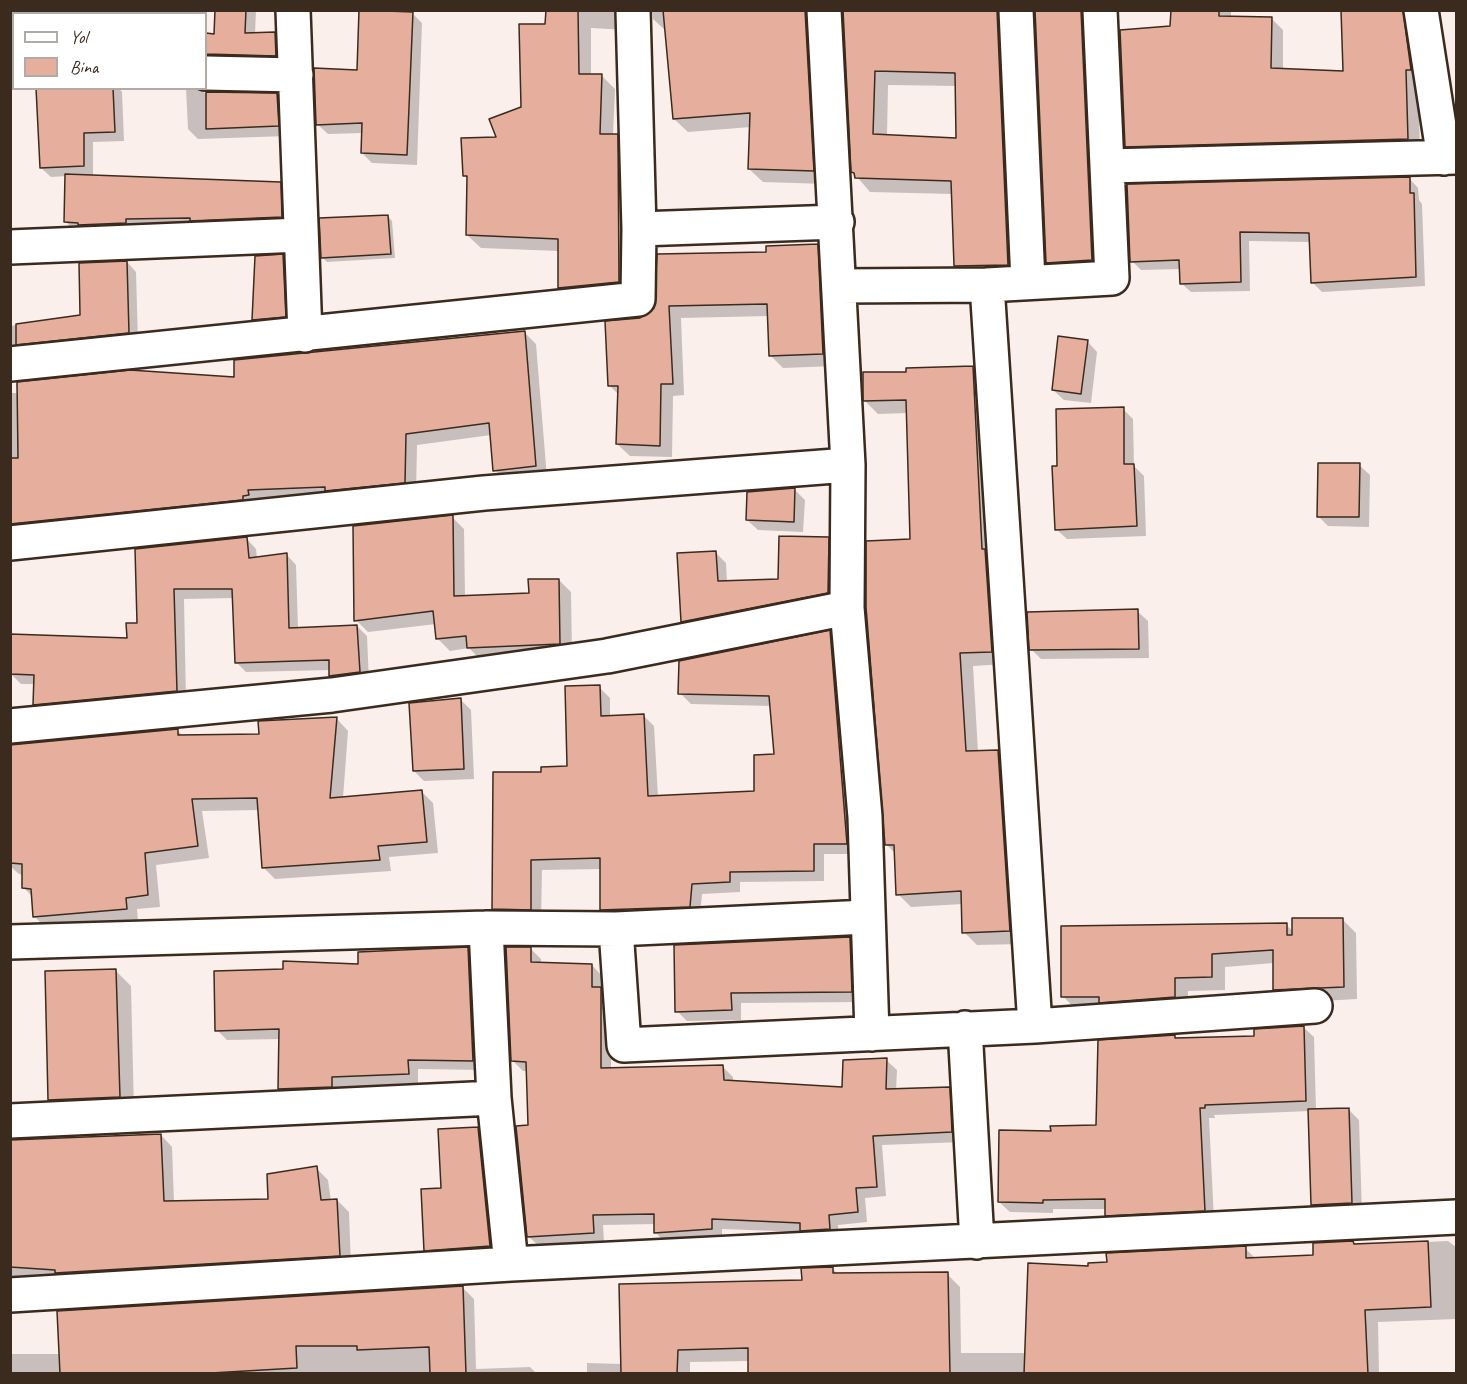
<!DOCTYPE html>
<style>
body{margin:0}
#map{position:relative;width:1467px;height:1384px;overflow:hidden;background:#faefeb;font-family:Caveat,sans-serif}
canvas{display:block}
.frame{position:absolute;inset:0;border:12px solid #3b2a1e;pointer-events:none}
.legend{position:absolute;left:12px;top:12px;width:195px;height:78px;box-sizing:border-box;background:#fff;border:2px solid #b1aaa5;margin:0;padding:8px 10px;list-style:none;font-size:18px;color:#3b2a1e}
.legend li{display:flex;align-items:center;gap:12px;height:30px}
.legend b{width:30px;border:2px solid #b1aaa5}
</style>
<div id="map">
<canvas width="1467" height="1384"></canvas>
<div class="frame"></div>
<ul class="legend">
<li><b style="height:8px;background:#fff"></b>Yol</li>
<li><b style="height:16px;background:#e6ae9d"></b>Bina</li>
</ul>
</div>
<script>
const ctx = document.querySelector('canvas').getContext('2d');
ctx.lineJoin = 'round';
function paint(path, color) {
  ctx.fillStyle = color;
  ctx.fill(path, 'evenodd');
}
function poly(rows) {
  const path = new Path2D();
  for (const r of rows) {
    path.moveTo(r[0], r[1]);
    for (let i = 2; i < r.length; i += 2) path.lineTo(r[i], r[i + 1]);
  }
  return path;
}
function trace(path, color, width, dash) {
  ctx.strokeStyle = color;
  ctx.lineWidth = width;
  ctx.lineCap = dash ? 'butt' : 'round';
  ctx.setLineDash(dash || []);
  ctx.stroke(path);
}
paint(poly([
 [57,10,163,10,163,14,56,14],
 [217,10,256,10,255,34,274,34,279,39,280,60,261,60,225,41],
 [547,10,633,10,627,30,591,28,591,75,602,76,615,89,613,135,617,135,630,149,632,295,573,301,560,288,559,251,481,248,467,235,469,180,465,176,522,108,546,25],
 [652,10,825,10,826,184,763,182,749,169,751,127,688,132,674,119,666,31,653,19],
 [877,10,1018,10,1022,279,970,280,956,266,953,194,870,192,853,172],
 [888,85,957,86,958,139,887,136],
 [1036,10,1103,10,1106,274,1062,276,1047,262],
 [1172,10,1231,10,1231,17,1271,18,1283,30,1283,70,1344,72,1342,10,1420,10,1418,82,1420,151,1139,158,1126,146,1172,27],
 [412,13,422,23,417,165,372,163,362,153,363,133,328,134,317,124,359,72],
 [38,88,119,88,122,92,124,141,93,142,93,176,280,183,290,193,291,226,75,231,66,222,67,176,51,177,41,168],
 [186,88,197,88,205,93,277,95,287,105,288,136,198,139,188,129],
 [1409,178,1418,188,1419,200,1422,204,1425,286,1322,292,1312,282,1311,242,1249,241,1250,291,1191,292,1181,283,1181,269,1141,270,1132,261],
 [388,216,392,221,395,258,327,262,322,257],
 [817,246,829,258,835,366,783,368,770,355,769,316,681,318,684,395,673,396,672,457,630,456,617,444,619,395,609,385,641,319,767,254],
 [283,256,293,266,295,326,264,330,254,319],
 [127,262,136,272,138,342,21,354,11,344,10,326,82,316],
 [524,332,536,344,547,478,507,482,495,470,491,435,417,445,416,494,10,540,10,393,17,393,16,384,130,372,235,378],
 [1087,341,1097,352,1091,403,1064,400,1053,390],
 [973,367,986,381,1005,664,973,666,978,752,998,752,1011,765,1023,944,977,945,964,932,963,904,911,907,898,894,896,854,886,844,911,541,908,413,878,414,865,401,907,373],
 [1123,409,1133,419,1134,466,1144,476,1146,536,1067,539,1056,529,1058,468],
 [1359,465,1370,475,1369,527,1328,526,1318,516],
 [794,489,805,500,803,532,758,530,747,520],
 [452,517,464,529,465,597,530,595,559,580,571,592,572,655,480,659,469,648,450,651,438,639,436,624,368,632,356,620],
 [246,538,256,549,257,558,286,554,296,565,298,629,357,626,367,636,369,682,341,686,331,676,331,670,246,672,236,662,234,598,184,599,186,701,45,714,35,704,35,684,21,684,11,674,128,640,138,625,137,550],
 [828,538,838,549,838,603,693,632,682,621,716,553,726,563,727,582,779,581],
 [1137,611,1148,621,1149,658,1041,659,1031,649],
 [830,632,840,643,857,854,824,854,824,881,740,882,740,892,702,894,700,917,612,920,602,910,602,869,542,870,541,920,504,919,493,909,543,773,569,768,599,687,610,698,610,717,643,715,654,726,658,797,756,792,776,756,772,706,691,704,680,693],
 [461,700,471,710,474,779,424,781,414,771],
 [337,719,348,731,343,798,421,791,433,803,438,853,389,857,391,871,275,879,263,867,260,810,202,811,209,858,156,865,160,907,137,909,138,921,46,928,34,916,33,897,24,888,24,875,19,874,10,866,10,746,177,730,184,737,260,736],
 [1342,919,1356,933,1357,999,1288,1003,1275,990,1274,963,1225,967,1225,990,1188,991,1188,1010,1076,1010,1063,996,1286,925,1294,932],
 [850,938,860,949,861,1002,741,1003,741,1020,687,1021,677,1011],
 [468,949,478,959,483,1070,418,1069,418,1083,341,1087,341,1097,290,1099,280,1089,280,1039,227,1040,217,1030],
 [531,949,541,959,541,964,592,965,602,976,602,990,611,999,611,1069,723,1067,733,1077,733,1082,843,1089,886,1060,897,1070,896,1091,949,1089,959,1099,962,1142,882,1145,886,1196,865,1198,867,1222,838,1225,839,1239,812,1240,804,1232,722,1229,722,1239,666,1243,656,1233,656,1224,603,1225,604,1242,539,1246,528,1236,528,1071,523,1071,513,1061],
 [116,971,131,986,134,1112,65,1115,49,1100],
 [1303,1027,1314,1037,1316,1111,1349,1110,1359,1120,1362,1213,1323,1215,1313,1205,1310,1111,1214,1115,1215,1118,1209,1118,1214,1220,1117,1225,1107,1215,1107,1209,1053,1209,1053,1213,1010,1212,999,1202,1052,1132,1098,1127,1175,1036,1178,1039,1255,1037],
 [478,1129,488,1139,500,1256,435,1260,425,1250,442,1190],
 [161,1135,172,1147,174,1202,269,1200,316,1168,328,1180,331,1201,337,1200,349,1212,351,1267,65,1281,10,1278,10,1232],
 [1448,1241,1456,1247,1456,1319,1378,1322,1379,1374,749,1374,749,1361,690,1362,690,1374,587,1374,587,1363,622,1364,832,1268,838,1274,947,1274,960,1287,961,1353,1026,1353,1090,1267,1245,1248,1256,1259,1315,1256,1353,1242,1356,1245],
 [462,1287,474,1299,476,1369,530,1367,537,1374,10,1374,10,1354,60,1354]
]), '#0003');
const building = poly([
 [215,10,246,10,245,33,275,32,276,56,206,54,206,33,214,34,215,10],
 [359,10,413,12,407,155,361,153,362,123,316,125,314,68,357,70,359,10],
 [546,10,578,10,579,74,602,74,600,134,618,134,619,282,558,288,558,239,466,235,467,176,463,176,461,138,496,137,489,119,521,107,519,24,545,24,546,10],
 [663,10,805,10,814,171,748,169,750,113,673,119,663,10],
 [843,10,997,10,1008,265,954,266,951,181,855,178,854,173,851,172,843,10],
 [875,71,955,73,956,138,873,134,875,71],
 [1035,10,1081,10,1092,260,1046,263,1035,10],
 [1171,10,1219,10,1219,16,1272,17,1271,68,1343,71,1341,10,1403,10,1411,70,1406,70,1408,139,1125,147,1120,30,1170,26,1171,10],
 [36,88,113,88,115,132,84,133,84,166,40,168,36,88],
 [206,92,277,93,279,126,206,129,206,92],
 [65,174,281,182,282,217,190,221,190,218,126,219,126,223,78,225,78,223,64,222,65,174],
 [1410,177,1410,193,1414,193,1416,277,1311,283,1309,233,1240,232,1241,282,1180,284,1179,260,1130,262,1127,184,1410,177],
 [388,215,391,254,321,258,319,218,388,215],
 [818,244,823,354,769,356,767,304,669,306,673,384,661,384,660,446,616,444,618,386,608,386,605,321,640,318,654,308,657,254,766,252,766,246,818,244],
 [283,254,286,317,252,320,255,256,283,254],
 [127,261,129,333,16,345,16,324,80,315,79,263,127,261],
 [525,331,536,466,493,471,489,423,406,434,405,483,325,491,325,487,248,490,249,495,243,496,243,500,10,524,10,458,18,458,17,382,130,370,234,377,234,360,525,331],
 [1058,336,1088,340,1081,394,1052,390,1058,336],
 [973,366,982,549,985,549,992,652,960,653,966,751,998,750,1010,931,962,933,961,891,896,895,894,845,885,845,866,607,866,541,910,539,906,400,863,401,863,372,906,372,906,368,973,366],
 [1124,407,1124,464,1134,464,1137,526,1055,530,1052,466,1057,466,1056,409,1124,407],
 [1318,463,1360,463,1359,517,1317,517,1318,463],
 [795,488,794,522,746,520,747,492,795,488],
 [453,515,454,596,529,593,528,579,559,579,560,644,467,648,466,636,436,639,433,611,354,621,353,526,453,515],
 [779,536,829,537,828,593,681,622,677,553,716,551,718,581,778,579,779,536],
 [247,537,249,558,287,553,289,628,357,625,360,672,329,676,329,660,235,663,232,589,174,589,177,691,33,705,34,675,10,674,10,634,127,638,126,623,137,623,135,549,247,537],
 [1138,609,1139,649,1029,650,1027,612,1138,609],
 [830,630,847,844,814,844,814,871,730,872,730,882,692,884,690,907,600,910,600,858,531,860,531,910,492,909,493,772,541,772,541,767,567,766,565,686,600,685,601,716,644,714,648,796,754,791,754,755,774,754,769,696,678,694,679,661,830,630],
 [461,698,464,769,413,771,409,703,461,698],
 [337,717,330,798,422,790,427,842,378,846,380,860,262,868,257,798,192,799,198,846,145,853,148,895,126,898,127,909,33,917,31,889,22,888,22,864,10,863,10,745,178,729,178,735,259,734,258,721,337,717],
 [1292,918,1343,918,1344,987,1273,990,1273,950,1212,954,1212,977,1175,978,1175,997,1099,1003,1099,997,1061,997,1061,926,1287,923,1287,935,1292,935,1292,918],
 [850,937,852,992,731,993,732,1010,675,1012,674,945,850,937],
 [468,947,473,1061,408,1060,409,1074,332,1077,332,1087,278,1089,279,1029,215,1031,214,971,283,969,283,961,358,964,358,952,468,947],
 [506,947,531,947,531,962,592,964,592,987,601,987,601,1068,723,1065,724,1080,842,1087,843,1060,887,1058,886,1089,950,1087,952,1132,873,1136,877,1187,856,1188,858,1212,829,1215,830,1229,800,1231,800,1223,712,1219,712,1229,654,1233,654,1214,593,1215,594,1233,527,1237,516,1126,528,1125,526,1062,511,1061,506,947],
 [116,969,120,1097,48,1100,45,971,116,969],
 [1304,1026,1306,1101,1205,1105,1205,1108,1200,1108,1205,1211,1105,1216,1105,1199,1043,1200,1043,1203,998,1202,999,1130,1051,1131,1050,1126,1096,1125,1098,1040,1175,1035,1175,1038,1254,1036,1254,1029,1304,1026],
 [1349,1108,1352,1203,1311,1205,1308,1109,1349,1108],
 [478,1127,490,1246,424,1251,421,1189,441,1188,438,1129,478,1127],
 [161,1134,164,1201,268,1199,267,1174,317,1166,321,1200,337,1199,340,1256,55,1273,55,1270,10,1267,10,1140,161,1134],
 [1353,1241,1354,1244,1428,1241,1431,1307,1365,1310,1368,1374,1024,1374,1028,1263,1088,1266,1088,1263,1107,1262,1106,1253,1246,1246,1246,1258,1313,1255,1313,1243,1353,1241],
 [833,1267,833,1273,948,1272,950,1374,748,1374,748,1348,678,1350,677,1374,621,1374,619,1284,802,1280,801,1268,833,1267],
 [463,1286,466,1374,430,1374,429,1347,357,1350,357,1346,296,1346,297,1368,194,1374,60,1374,57,1311,463,1286]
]);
paint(building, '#e6ae9d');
trace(building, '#3b2a1e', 1.5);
const minor = poly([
 [293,10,305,335],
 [824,10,848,465,847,608,865,817,872,1034],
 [1016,10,1028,282],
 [1421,10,1444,158],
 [10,70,14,70],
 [206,73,296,75],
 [1108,166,1456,157],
 [639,229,837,222],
 [10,247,301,235],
 [840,286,987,285,1112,278,1100,10],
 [10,364,638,299,639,229,633,10],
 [10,543,484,493,848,465],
 [10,726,332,695,607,656,847,608],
 [486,928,494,1098,511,1264],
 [616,929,624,1045,1035,1026,987,285],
 [10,942,486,928,616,929,867,917],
 [1035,1026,1315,1006],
 [965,1028,977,1242],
 [10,1121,494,1098],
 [10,1295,511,1264,1456,1217]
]);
trace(minor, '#3b2a1e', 38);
trace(minor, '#fff', 33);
</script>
